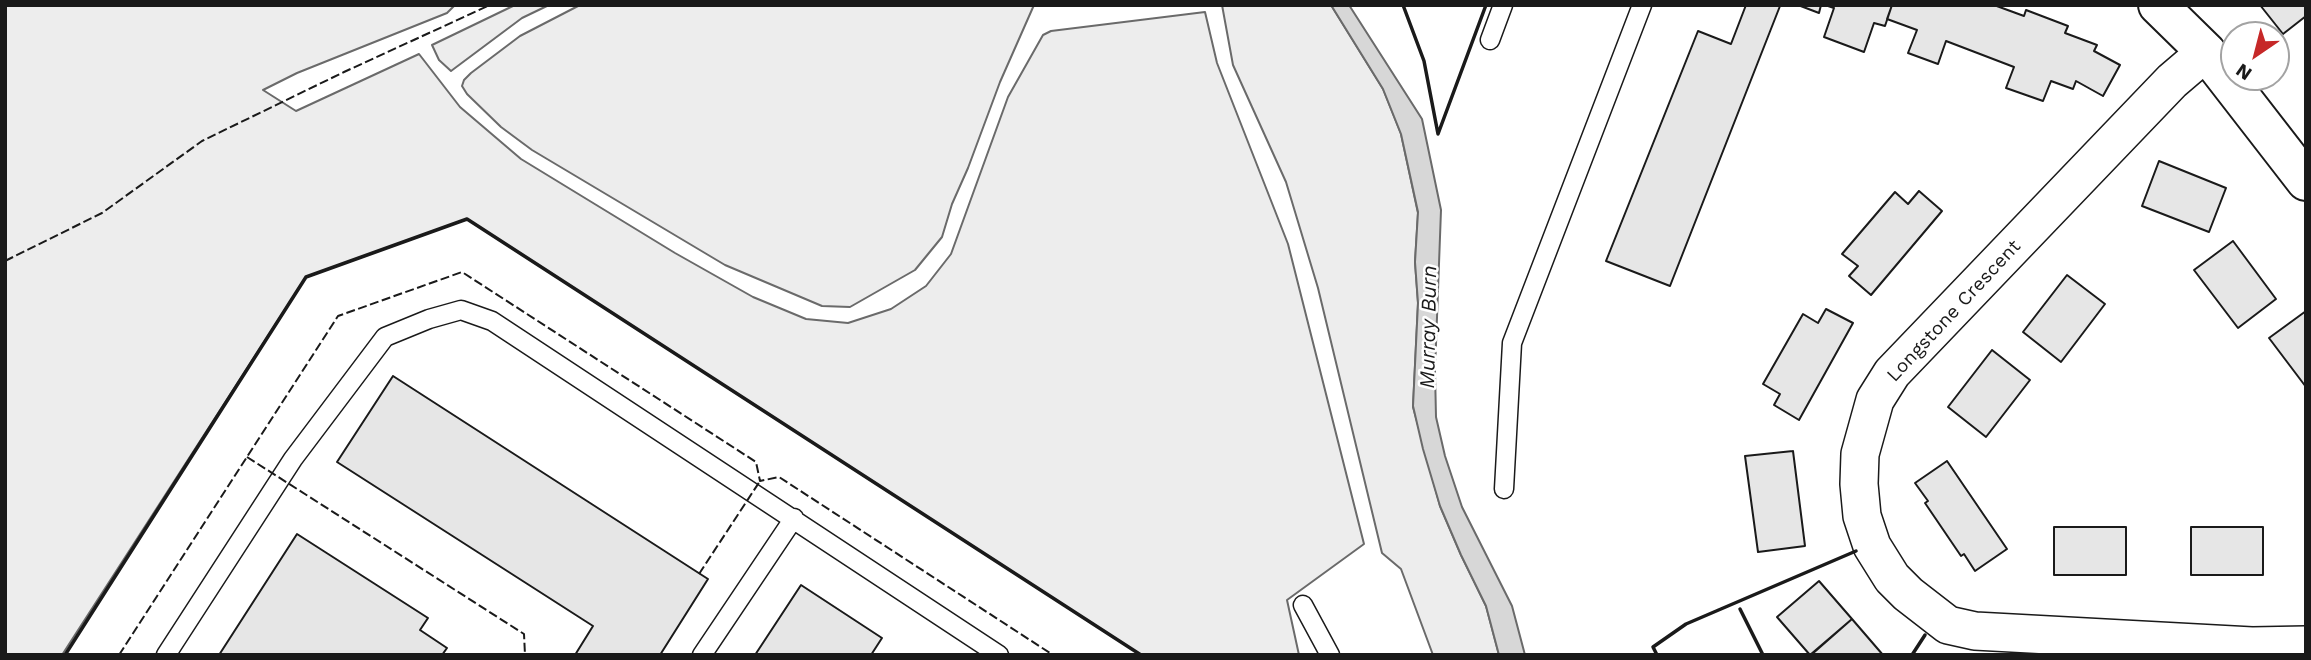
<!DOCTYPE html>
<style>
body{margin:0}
#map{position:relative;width:2311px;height:660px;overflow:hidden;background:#fff;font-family:"Work Sans",sans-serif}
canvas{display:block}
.frame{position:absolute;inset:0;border:7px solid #1a1a1a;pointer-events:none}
.north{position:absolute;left:2220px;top:21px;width:70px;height:70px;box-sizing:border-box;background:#fff;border:2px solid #a3a3a3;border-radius:50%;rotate:215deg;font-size:19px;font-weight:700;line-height:28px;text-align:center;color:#1a1a1a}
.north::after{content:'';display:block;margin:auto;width:24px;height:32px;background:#c62828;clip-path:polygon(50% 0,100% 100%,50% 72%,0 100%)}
</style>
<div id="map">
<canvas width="2311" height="660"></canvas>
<div class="frame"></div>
<div class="north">N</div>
</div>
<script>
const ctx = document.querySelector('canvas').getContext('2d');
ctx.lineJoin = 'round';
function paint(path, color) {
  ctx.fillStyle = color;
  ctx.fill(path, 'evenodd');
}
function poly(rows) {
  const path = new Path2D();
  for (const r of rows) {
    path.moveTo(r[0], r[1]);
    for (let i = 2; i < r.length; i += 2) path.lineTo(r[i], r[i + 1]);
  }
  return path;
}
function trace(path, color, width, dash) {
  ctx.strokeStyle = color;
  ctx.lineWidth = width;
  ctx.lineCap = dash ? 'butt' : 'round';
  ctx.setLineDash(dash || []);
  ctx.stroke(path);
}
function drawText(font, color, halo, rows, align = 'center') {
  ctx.font = font + ' "Work Sans",sans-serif';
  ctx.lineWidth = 5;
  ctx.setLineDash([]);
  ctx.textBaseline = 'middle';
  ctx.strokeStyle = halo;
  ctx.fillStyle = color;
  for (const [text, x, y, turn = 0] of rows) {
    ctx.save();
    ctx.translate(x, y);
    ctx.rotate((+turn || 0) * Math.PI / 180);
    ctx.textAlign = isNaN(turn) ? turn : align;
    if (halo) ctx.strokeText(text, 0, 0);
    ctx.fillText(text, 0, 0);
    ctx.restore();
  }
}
const built = poly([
 [5,5,455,5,447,13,297,73,263,90,296,111,419,54,460,107,521,159,675,253,753,297,806,319,848,323,891,309,926,286,951,254,1008,97,1043,35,1051,31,1205,12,1217,63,1288,244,1364,544,1287,600,1299,655,1141,655,467,219,306,277,62,655,5,655,5,5],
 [515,5,549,5,522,18,451,71,439,60,432,45,515,5],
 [580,5,1034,5,1000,82,968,168,952,204,942,237,915,270,850,307,822,306,725,265,532,150,501,127,467,94,462,86,464,80,471,73,520,36,580,5],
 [1222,5,1331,5,1383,89,1401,134,1418,213,1415,262,1418,303,1413,407,1440,506,1461,555,1486,606,1499,655,1433,655,1401,569,1382,553,1318,288,1286,182,1233,65,1222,5]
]);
paint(built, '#ededed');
trace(built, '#6a6a6a', 2);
const water = poly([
 [1331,5,1349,5,1422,119,1441,210,1435,371,1436,417,1445,456,1462,507,1512,606,1525,655,1499,655,1486,606,1461,555,1440,506,1423,449,1413,406,1418,303,1415,262,1418,212,1401,134,1383,89,1331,5]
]);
paint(water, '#d7d7d7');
trace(water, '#6a6a6a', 2);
const building = poly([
 [1746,5,1780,6,1670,286,1606,261,1698,31,1731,44,1746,5],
 [1798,5,1821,5,1819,13,1798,5],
 [1825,5,1892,5,1885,26,1874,23,1864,52,1824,37,1834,8,1825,5],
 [1892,5,1994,5,2024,16,2026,10,2068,26,2065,33,2097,45,2094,51,2120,65,2103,96,2076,81,2073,89,2051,81,2043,101,2006,88,2014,67,1946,41,1938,64,1908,53,1917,30,1887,19,1892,5],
 [2260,5,2306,5,2306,16,2283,34,2260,5],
 [2159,161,2226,188,2209,232,2142,206,2159,161],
 [1919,191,1942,211,1871,295,1849,276,1858,266,1842,254,1895,192,1908,204,1919,191],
 [2233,241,2276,299,2238,328,2194,270,2233,241],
 [2067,275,2105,304,2061,362,2023,332,2067,275],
 [1826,309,1853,323,1799,420,1774,405,1780,394,1763,384,1803,314,1818,323,1826,309],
 [2306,311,2306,387,2269,338,2306,311],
 [1992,350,2030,380,1986,437,1948,407,1992,350],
 [393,376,708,579,660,655,575,655,593,626,337,462,393,376],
 [1793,451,1805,546,1758,552,1745,456,1793,451],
 [1947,461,2007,549,1975,571,1964,554,1961,556,1925,503,1928,501,1915,483,1947,461],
 [2054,527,2126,527,2126,575,2054,575,2054,527],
 [2191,527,2263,527,2263,575,2191,575,2191,527],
 [297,534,428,618,420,630,447,648,442,655,219,655,297,534],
 [1819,581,1852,619,1810,655,1777,617,1819,581],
 [801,585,882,638,871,655,755,655,801,585],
 [1852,619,1883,655,1811,655,1852,619]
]);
paint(building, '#e6e6e6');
trace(building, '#1a1a1a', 2);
const service = poly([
 [1490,40,1503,5],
 [1504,489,1512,343,1642,5],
 [1303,605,1330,655],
 [166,655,293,459,385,337,429,319,461,310,492,321,999,655],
 [702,655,794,518]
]);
const minor = poly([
 [2206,52,2172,81,1892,373,1875,400,1860,454,1859,484,1862,516,1872,546,1892,578,1908,594,1948,625,1975,631,2252,646,2306,645]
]);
const tertiary = poly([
 [2158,5,2206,52,2306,181]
]);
trace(service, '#1a1a1a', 21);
trace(minor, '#1a1a1a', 40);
trace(tertiary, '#1a1a1a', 42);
trace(service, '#fff', 18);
trace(minor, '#fff', 37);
trace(tertiary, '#fff', 38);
trace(poly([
 [5,261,102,213,202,141,344,72,490,5],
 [247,457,524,634,525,655],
 [699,574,760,481],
 [119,655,338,316,462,272,756,462,760,481,779,477,1053,655]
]), '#1a1a1a', 2, [9, 3.5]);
trace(poly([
 [1403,5,1424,61,1438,134,1486,5],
 [1740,609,1763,655],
 [65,655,306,277,467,219,1141,655],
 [1657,655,1653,647,1686,624,1856,551],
 [1912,655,1925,635]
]), '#1a1a1a', 3.5);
drawText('19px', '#1a1a1a', '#fff', [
 ["Longstone Crescent",1954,311,-47]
]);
drawText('italic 21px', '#1a1a1a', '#fff', [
 ["Murray Burn",1429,327,-89]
]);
</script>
